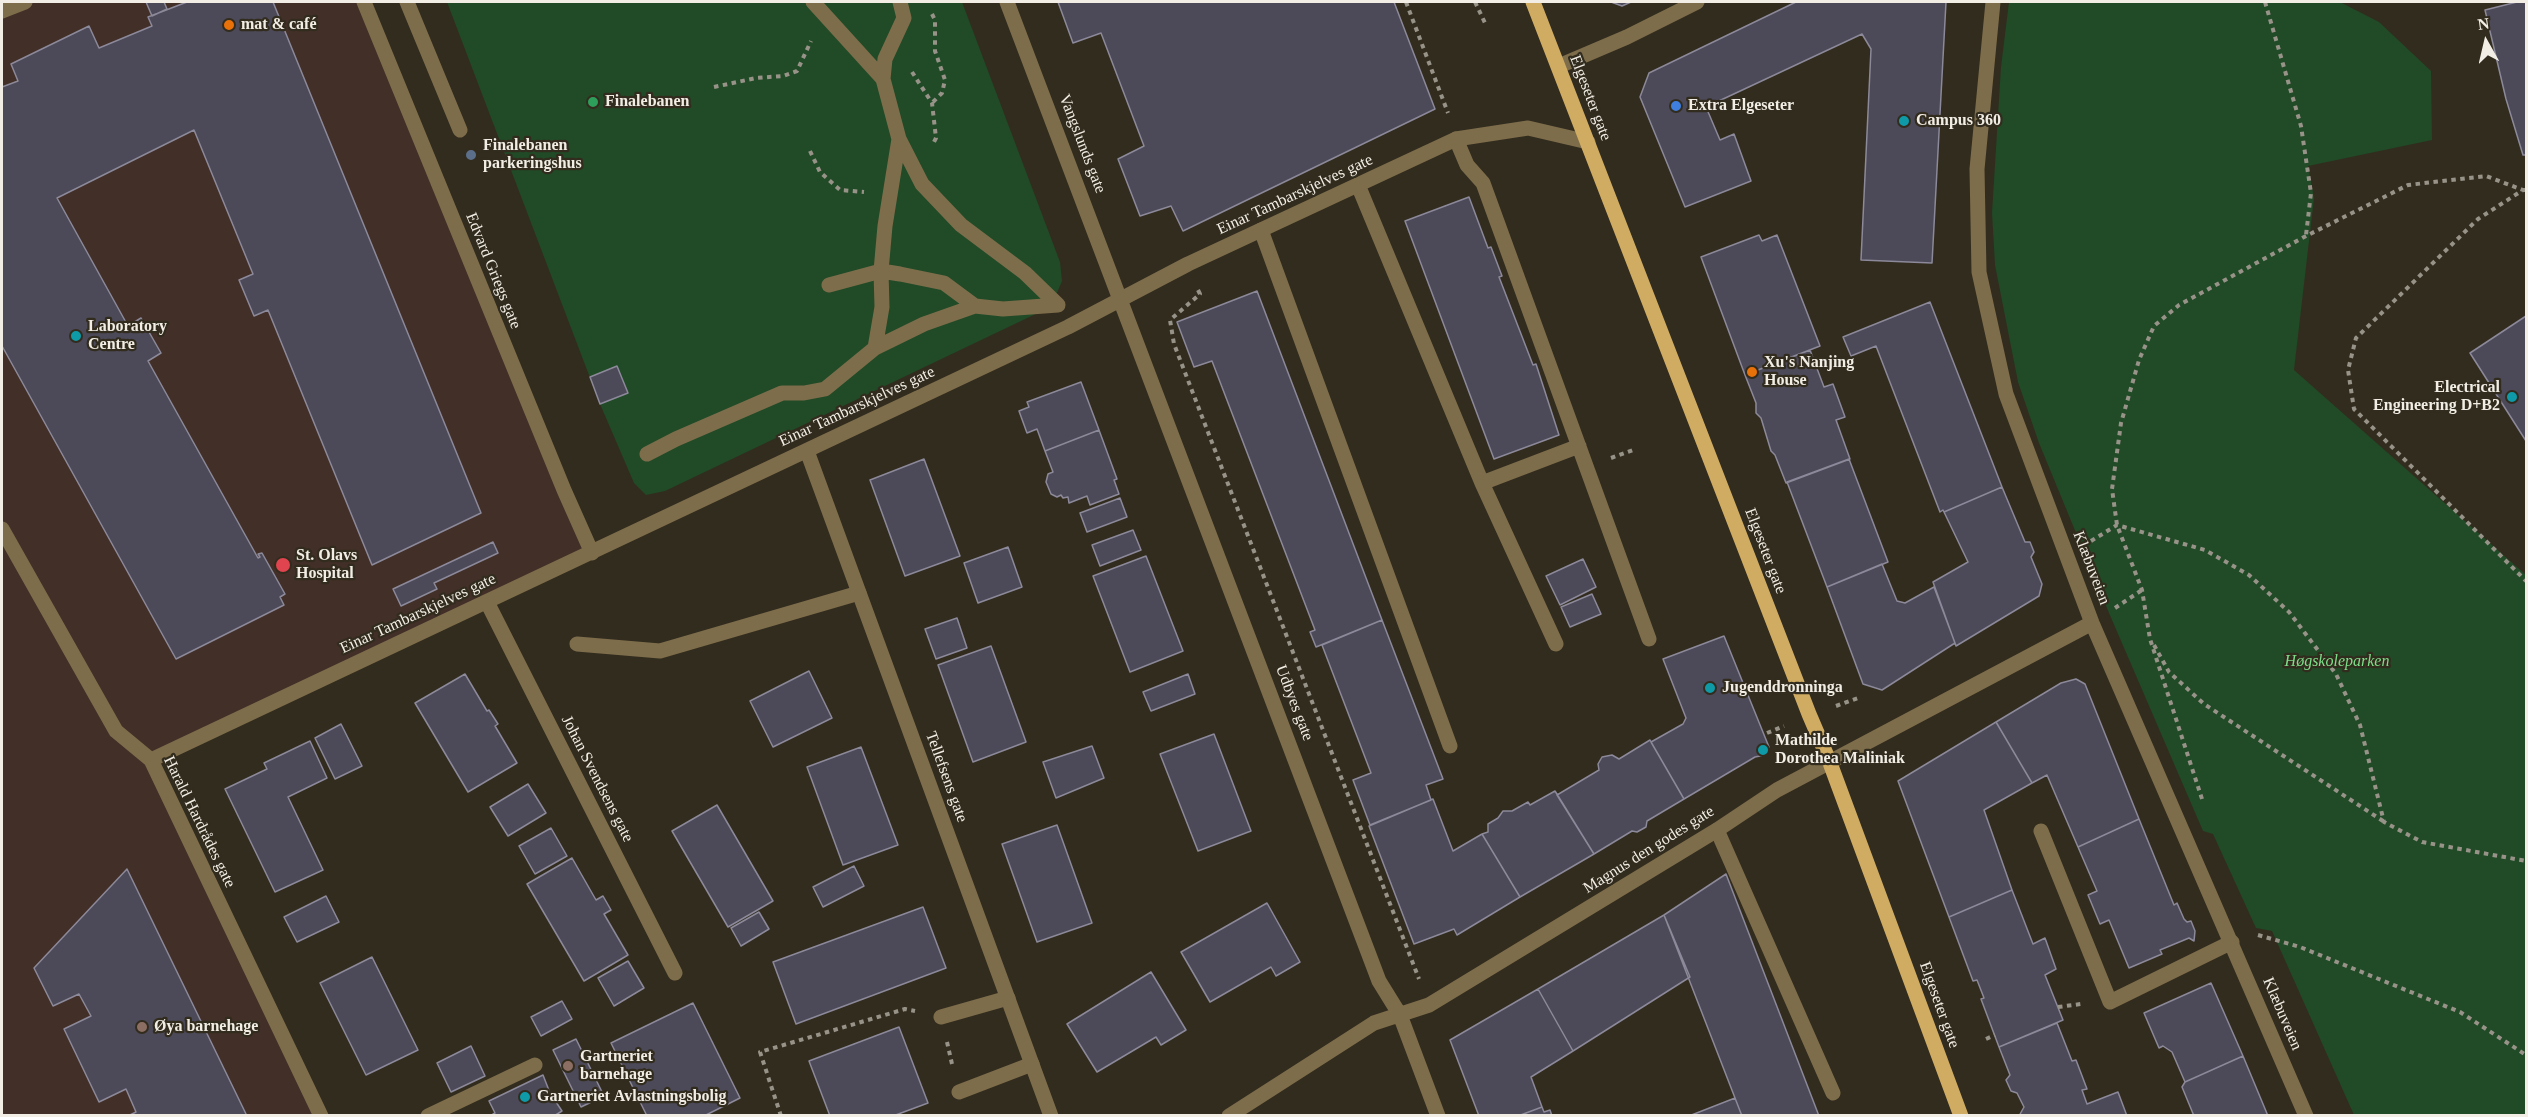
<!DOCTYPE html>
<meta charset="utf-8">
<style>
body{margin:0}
#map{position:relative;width:2528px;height:1117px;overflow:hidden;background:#322c1e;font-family:"Times New Roman",serif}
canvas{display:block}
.frame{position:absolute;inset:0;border:3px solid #f2eee5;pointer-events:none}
.north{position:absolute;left:2456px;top:12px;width:60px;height:60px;-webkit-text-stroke:4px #322c1e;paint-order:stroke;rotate:352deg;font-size:16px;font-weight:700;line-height:24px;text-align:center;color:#f2eee5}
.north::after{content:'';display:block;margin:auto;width:21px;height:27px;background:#f2eee5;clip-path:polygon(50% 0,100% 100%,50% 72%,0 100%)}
</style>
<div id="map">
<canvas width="2528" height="1117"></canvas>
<div class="frame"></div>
<div class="north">N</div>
</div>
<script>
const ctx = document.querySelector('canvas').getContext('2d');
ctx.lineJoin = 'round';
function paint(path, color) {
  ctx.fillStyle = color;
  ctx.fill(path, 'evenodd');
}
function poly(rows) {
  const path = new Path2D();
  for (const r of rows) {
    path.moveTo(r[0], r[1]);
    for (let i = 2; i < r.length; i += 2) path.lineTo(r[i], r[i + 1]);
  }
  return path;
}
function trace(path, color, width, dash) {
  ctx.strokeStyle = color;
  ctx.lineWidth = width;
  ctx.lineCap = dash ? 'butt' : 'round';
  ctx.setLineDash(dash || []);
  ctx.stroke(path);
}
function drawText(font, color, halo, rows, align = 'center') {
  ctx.font = font + ' "Times New Roman",serif';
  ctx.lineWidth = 4.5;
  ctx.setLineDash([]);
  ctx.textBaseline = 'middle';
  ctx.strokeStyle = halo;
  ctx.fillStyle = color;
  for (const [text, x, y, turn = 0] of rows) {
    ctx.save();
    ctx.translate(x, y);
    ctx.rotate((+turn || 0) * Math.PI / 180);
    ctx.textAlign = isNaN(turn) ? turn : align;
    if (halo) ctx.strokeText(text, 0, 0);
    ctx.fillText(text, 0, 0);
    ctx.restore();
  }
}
paint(poly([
 [2,2,364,2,592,553,151,760,318,1116,2,1116]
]), '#422f28');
paint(poly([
 [447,2,962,2,1060,262,1062,281,1056,295,1044,310,665,491,646,495,634,483,600,404],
 [2009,2,2340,2,2379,22,2431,71,2432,140,2308,166,2314,198,2294,370,2526,575,2526,1115,2354,1115,2272,931,2256,928,2213,834,2203,831,2109,613,2039,443,2018,382,1995,265,1992,213,2001,67]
]), '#214a27');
const building = poly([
 [146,2,164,2,167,9,152,16,146,2],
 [187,2,273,2,481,513,372,565,268,310,254,316,239,280,253,274,194,130,57,198,128,326,141,318,161,353,148,361,258,558,260,557,258,554,262,553,285,594,280,597,284,605,176,659,2,346,2,87,18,81,11,64,89,26,99,48,152,26,148,17,187,2],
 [1058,2,1394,2,1435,109,1183,231,1171,206,1140,216,1118,159,1144,146,1101,33,1073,43,1058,2],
 [1611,2,1631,2,1622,6,1611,2],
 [1796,2,1946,2,1932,263,1861,260,1871,49,1862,34,1706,107,1720,140,1734,134,1751,181,1685,207,1640,97,1649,73,1796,2],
 [2517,2,2526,2,2526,155,2523,155,2506,99,2485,10,2517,2],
 [1469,197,1488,248,1491,247,1502,276,1499,277,1533,365,1536,364,1559,435,1494,459,1405,221,1469,197],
 [1759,235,1762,241,1777,235,1820,346,1745,375,1701,257,1759,235],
 [1257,291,1382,620,1316,647,1310,632,1315,630,1212,361,1194,367,1177,322,1257,291],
 [1930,302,2002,487,1944,512,1943,510,1940,512,1876,346,1851,356,1843,337,1930,302],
 [2526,316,2526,441,2470,353,2526,316],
 [1810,350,1824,387,1833,384,1845,417,1836,420,1850,459,1786,483,1775,455,1771,451,1761,418,1756,413,1756,403,1745,375,1810,350],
 [617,366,628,393,600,404,590,377,617,366],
 [1081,382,1099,430,1045,451,1037,429,1027,433,1019,411,1029,407,1027,402,1081,382],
 [1099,430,1117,479,1114,480,1119,494,1090,505,1087,496,1069,503,1068,497,1063,498,1061,495,1057,497,1051,494,1046,482,1048,474,1053,472,1045,451,1099,430],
 [924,459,960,556,905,576,870,480,924,459],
 [1849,459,1888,562,1827,587,1787,482,1849,459],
 [2002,487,2025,542,2030,542,2034,552,2031,557,2042,584,2039,596,1956,646,1933,582,1968,562,1944,512,2002,487],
 [1120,498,1127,517,1087,532,1080,513,1120,498],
 [1133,530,1141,550,1100,566,1092,545,1133,530],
 [493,542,498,553,434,583,437,589,401,606,393,589,493,542],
 [1008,547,1022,587,978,603,964,563,1008,547],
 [1146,556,1183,651,1130,672,1093,576,1146,556],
 [1583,559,1596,587,1560,605,1546,576,1583,559],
 [1882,564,1897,601,1905,603,1934,587,1955,643,1882,690,1863,684,1827,587,1882,564],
 [1592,594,1601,614,1570,627,1561,607,1592,594],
 [957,618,967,648,936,659,925,629,957,618],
 [1382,620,1443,779,1426,785,1431,800,1370,825,1353,780,1371,773,1322,645,1382,620],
 [1724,636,1769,747,1765,755,1755,757,1684,799,1651,742,1683,724,1686,718,1663,659,1724,636],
 [991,646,1026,742,973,762,938,665,991,646],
 [809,671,832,718,773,747,750,701,809,671],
 [465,674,487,711,489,710,498,724,495,726,517,763,468,792,415,703,465,674],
 [1188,674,1195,694,1151,711,1143,692,1188,674],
 [2076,679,2085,684,2139,819,2078,847,2047,775,2032,783,1996,722,2061,683,2076,679],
 [1996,722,2032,783,1984,810,2012,890,1949,917,1898,781,1996,722],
 [341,724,362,766,335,779,315,738,341,724],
 [1214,734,1251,831,1198,851,1160,754,1214,734],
 [1650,740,1684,799,1647,821,1646,827,1637,832,1632,831,1594,854,1557,795,1599,770,1598,764,1602,757,1612,755,1619,759,1650,740],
 [310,741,327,778,288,797,323,870,275,892,225,789,267,769,264,763,310,741],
 [1092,746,1104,778,1056,798,1043,762,1092,746],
 [861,747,898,845,843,865,807,767,861,747],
 [528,784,546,813,508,836,490,807,528,784],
 [1555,791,1594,854,1520,897,1482,834,1488,832,1488,824,1498,818,1503,811,1512,811,1528,802,1530,805,1555,791],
 [1433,799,1453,851,1482,834,1520,897,1457,935,1454,929,1414,944,1369,826,1433,799],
 [717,805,773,901,728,927,672,831,717,805],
 [2139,819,2174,905,2177,903,2184,919,2187,922,2191,921,2195,931,2194,941,2189,938,2160,950,2162,954,2129,968,2109,920,2100,924,2088,895,2097,891,2078,847,2139,819],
 [1057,825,1092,923,1037,942,1002,844,1057,825],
 [551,828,567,856,535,874,519,846,551,828],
 [572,858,596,900,603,896,611,910,604,914,628,955,584,981,527,884,572,858],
 [854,866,864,886,823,907,813,887,854,866],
 [127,869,247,1116,128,1116,136,1112,126,1089,99,1102,64,1029,91,1016,79,994,53,1006,34,968,127,869],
 [1726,874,1819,1116,1742,1116,1664,915,1726,874],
 [2012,890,2033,944,2045,938,2056,969,2045,975,2063,1020,1999,1047,1981,999,1984,998,1977,980,1973,981,1949,917,2012,890],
 [326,896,339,922,297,942,284,917,326,896],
 [1267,903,1300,962,1276,976,1271,967,1210,1002,1181,952,1267,903],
 [923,907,946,968,796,1024,773,962,923,907],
 [759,912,769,929,741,946,731,928,759,912],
 [1664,915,1690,977,1573,1051,1538,989,1664,915],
 [372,957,418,1050,366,1075,320,983,372,957],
 [628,961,644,988,614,1006,598,978,628,961],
 [1151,972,1186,1030,1161,1045,1156,1037,1097,1072,1067,1024,1151,972],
 [2211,983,2243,1056,2185,1082,2172,1052,2163,1046,2159,1048,2144,1013,2211,983],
 [1538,989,1573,1051,1531,1077,1542,1107,1518,1116,1479,1116,1450,1040,1538,989],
 [562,1001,572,1019,541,1036,531,1017,562,1001],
 [693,1003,740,1098,704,1116,647,1116,611,1043,693,1003],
 [2057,1023,2072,1061,2076,1060,2087,1089,2082,1090,2087,1104,2118,1092,2127,1116,2019,1116,2024,1107,2017,1093,2011,1091,2006,1080,2010,1075,1999,1047,2057,1023],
 [899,1027,928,1103,893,1116,830,1116,809,1061,899,1027],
 [576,1039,604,1096,581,1107,553,1050,576,1039],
 [471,1046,485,1076,451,1092,437,1063,471,1046],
 [2243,1056,2268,1116,2194,1116,2182,1087,2185,1082,2243,1056],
 [543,1075,550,1093,562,1111,554,1116,490,1116,495,1113,489,1101,543,1075],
 [1735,1098,1742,1116,1689,1116,1735,1098],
 [1542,1107,1544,1112,1550,1110,1552,1116,1518,1116,1542,1107]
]);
paint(building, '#4c4958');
trace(building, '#8c899a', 1.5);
trace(poly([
 [1406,2,1448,113],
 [1475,2,1486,25],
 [2265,2,2301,126,2311,193,2306,235],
 [932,14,935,20,935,51,945,80,942,93,932,103],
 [912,72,932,103,936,138,933,144],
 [714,87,756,78,783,76,797,71,811,41],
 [810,151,820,172,840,190,864,192],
 [2526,190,2523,190,2478,219,2356,338,2348,370,2354,409,2526,581],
 [1198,290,1200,294,1170,320,1174,344,1419,979],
 [1611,458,1636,449],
 [2091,541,2117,525,2205,550,2249,575,2289,612,2336,674,2360,725,2384,822,2422,842,2526,861],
 [2115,608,2142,590],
 [2154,645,2169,672,2204,704,2383,821],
 [1836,706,1858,698],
 [1767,733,1784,726],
 [2202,799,2150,639,2142,590,2117,525,2112,489,2121,423,2139,360,2154,326,2179,305,2306,236,2408,185,2486,176,2523,190],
 [2258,935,2300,947,2460,1012,2526,1055],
 [2058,1007,2081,1004],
 [1986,1039,1995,1035],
 [947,1042,952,1064],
 [781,1116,760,1052,905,1009,915,1011]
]), '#989388', 4, [4.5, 4.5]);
trace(poly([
 [407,2,460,130],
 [1456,139,1467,165,1483,183,1649,639],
 [1358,185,1482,483,1556,644],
 [1261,230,1450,746],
 [1482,483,1579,446],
 [577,644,660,651,859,593],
 [1717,830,1833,1093],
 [2041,831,2110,1002,2232,942],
 [941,1017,1008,998],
 [959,1092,1032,1064],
 [428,1116,535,1065]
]), '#7e6d4b', 15);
trace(poly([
 [883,79,885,59,904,18,900,2],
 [829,285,881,271,900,274,944,283,975,306],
 [875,348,882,307,881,271,885,226,899,139],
 [647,454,676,439,782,393,804,393,825,389,875,348,924,324,975,306,1003,309,1058,305,1025,273,961,225,922,184,899,139,883,79,813,2]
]), '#7e6d4b', 15);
trace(poly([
 [364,2,564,490,592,553],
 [1007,2,1379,981,1400,1015,1438,1116],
 [1993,2,1977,169,1979,272,2006,394,2092,623,2306,1116],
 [2,11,25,2],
 [1559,66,1627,37,1697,2],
 [807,451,1051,1116],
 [2,529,116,731,151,760,321,1116],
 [487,602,675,973],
 [151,760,1068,327,1188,264,1456,139,1528,128,1588,142],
 [1229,1116,1374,1023,1429,1005,1717,830,1777,790,2092,623]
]), '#7e6d4b', 15);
trace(poly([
 [1533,2,1809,714,1830,763,1961,1116]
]), '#d0ac63', 15);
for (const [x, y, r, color] of [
 [229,25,6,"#e8710a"],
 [593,102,6,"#2e9e5b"],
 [1676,106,6,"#3f7fe0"],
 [1904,121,6,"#0f9aa8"],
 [471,155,6,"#5c6f8a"],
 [76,336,6,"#0f9aa8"],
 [1752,372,6,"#e8710a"],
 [2512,397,6,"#0f9aa8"],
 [283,565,8,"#e0444e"],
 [1710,688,6,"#0f9aa8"],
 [1763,750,6,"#0f9aa8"],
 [142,1027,6,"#8d6e63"],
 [568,1066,6,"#8d6e63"],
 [525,1097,6,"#0f9aa8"]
]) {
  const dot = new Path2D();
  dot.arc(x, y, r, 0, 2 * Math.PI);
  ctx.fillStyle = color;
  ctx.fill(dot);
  trace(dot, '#322c1e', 2);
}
drawText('bold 16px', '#f2eee5', '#322c1e', [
 ["mat & café",241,25],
 ["Finalebanen",605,102],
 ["Extra Elgeseter",1688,106],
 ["Campus 360",1916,121],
 ["Finalebanen",483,146],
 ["parkeringshus",483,164],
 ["Laboratory",88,327],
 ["Centre",88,345],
 ["Xu's Nanjing",1764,363],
 ["House",1764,381],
 ["Electrical",2500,388,"right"],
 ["Engineering D+B2",2500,406,"right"],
 ["St. Olavs",296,556],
 ["Hospital",296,574],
 ["Jugenddronninga",1722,688],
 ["Mathilde",1775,741],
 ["Dorothea Maliniak",1775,759],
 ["Øya barnehage",154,1027],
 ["Gartneriet",580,1057],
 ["barnehage",580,1075],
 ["Gartneriet Avlastningsbolig",537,1097]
], 'left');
drawText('16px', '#f2eee5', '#322c1e', [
 ["Elgeseter gate",1590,98,69],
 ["Vangslunds gate",1082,144,69],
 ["Einar Tambarskjelves gate",1295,195,-25],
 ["Edvard Griegs gate",493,271,68],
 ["Einar Tambarskjelves gate",857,407,-25],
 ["Elgeseter gate",1765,551,69],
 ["Klæbuveien",2091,568,69],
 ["Einar Tambarskjelves gate",418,614,-25],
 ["Udbyes gate",1294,703,69],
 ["Tellefsens gate",946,777,70],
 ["Johan Svendsens gate",597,779,63],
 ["Harald Hardrådes gate",199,822,64],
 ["Magnus den godes gate",1649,850,-32],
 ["Elgeseter gate",1939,1005,70],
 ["Klæbuveien",2282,1014,67]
]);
drawText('italic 16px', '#7dde89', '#322c1e', [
 ["Høgskoleparken",2337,662]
]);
</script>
